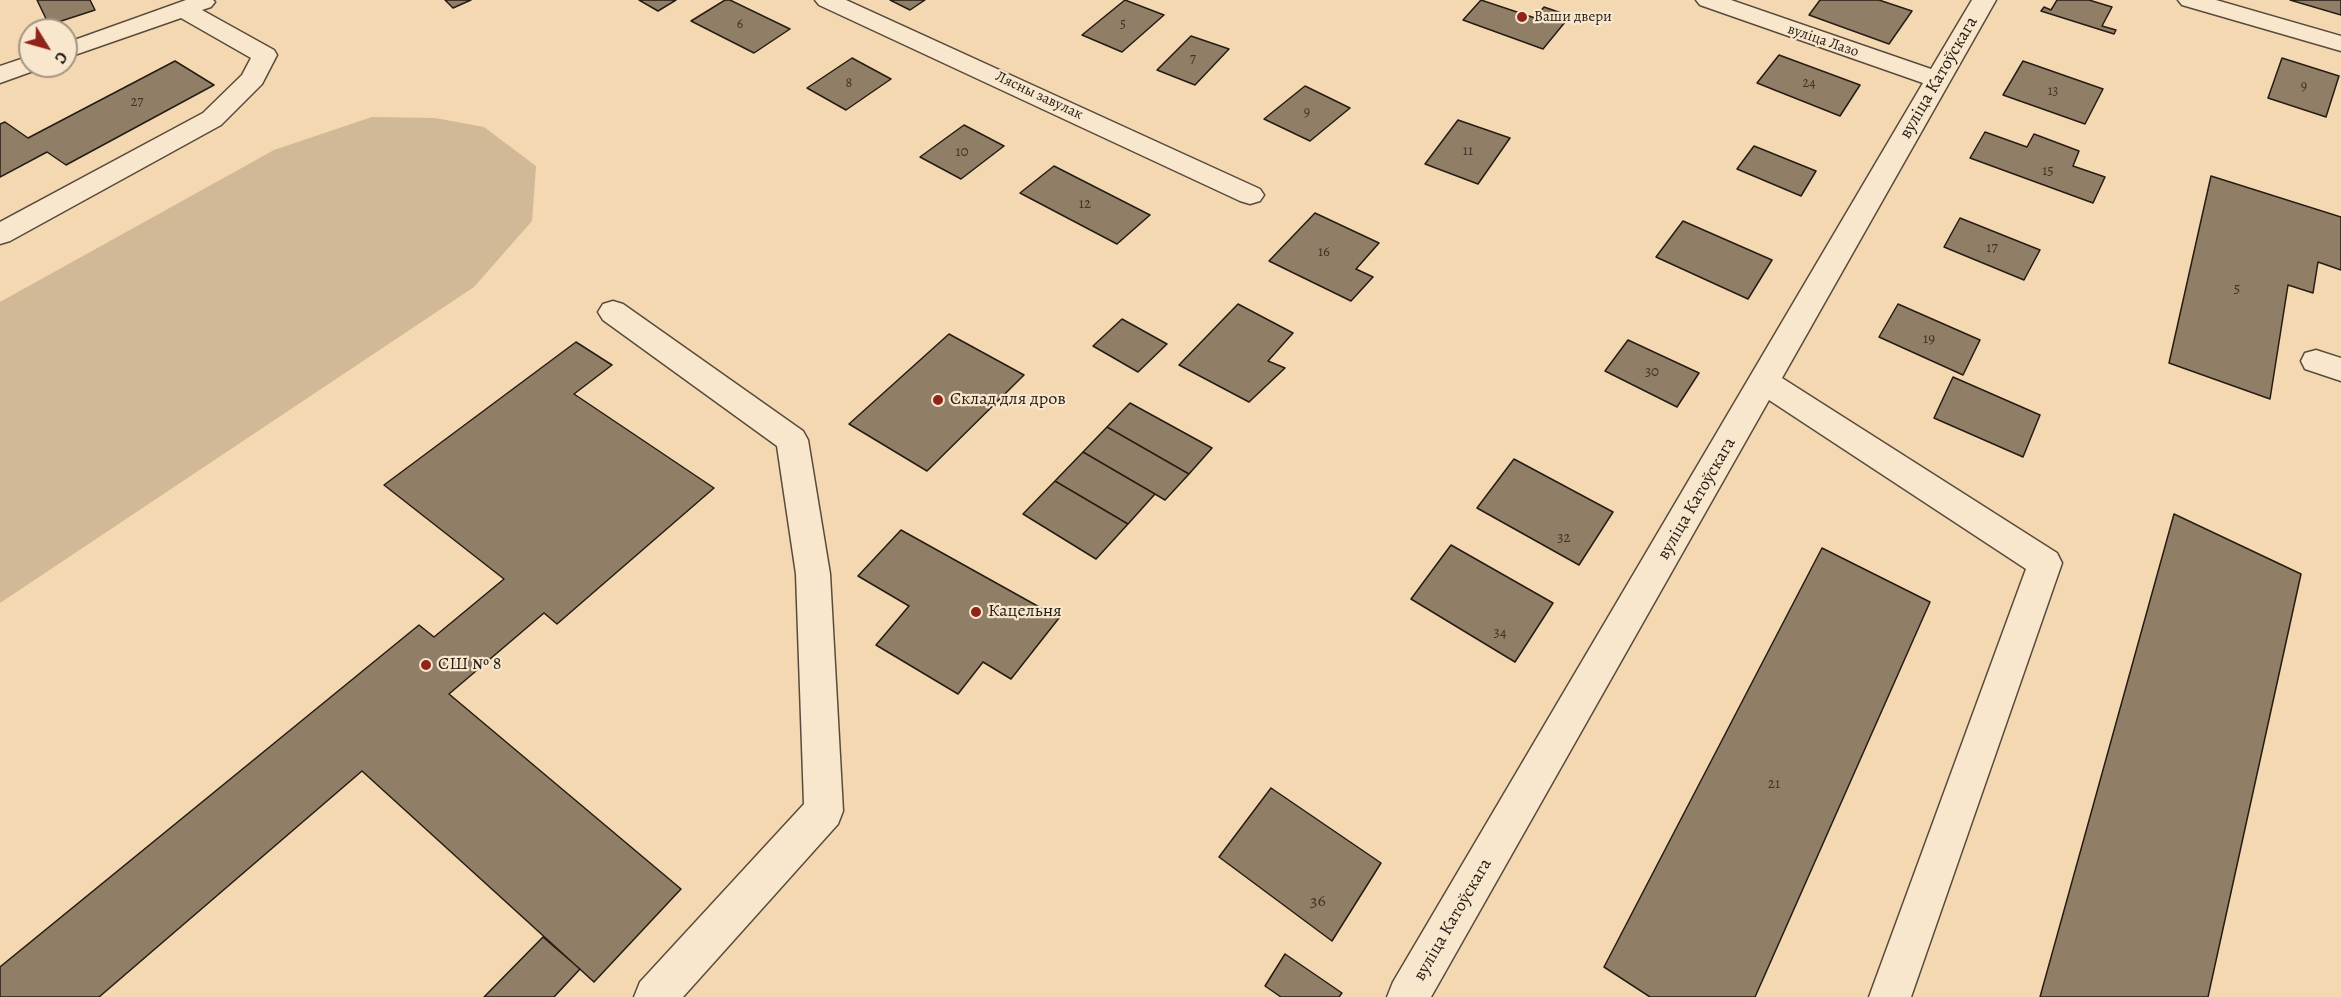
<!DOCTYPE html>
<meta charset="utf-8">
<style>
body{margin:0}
#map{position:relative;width:2341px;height:997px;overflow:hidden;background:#f4d8b2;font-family:Alegreya,serif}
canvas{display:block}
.north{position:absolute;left:18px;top:18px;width:60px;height:60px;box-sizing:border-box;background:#f8e6cd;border:2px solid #a49583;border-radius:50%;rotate:127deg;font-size:16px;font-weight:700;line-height:24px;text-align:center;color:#251c13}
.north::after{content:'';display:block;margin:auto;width:21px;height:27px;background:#8f2418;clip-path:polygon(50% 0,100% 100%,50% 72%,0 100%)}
</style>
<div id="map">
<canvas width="2341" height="997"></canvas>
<div class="north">С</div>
</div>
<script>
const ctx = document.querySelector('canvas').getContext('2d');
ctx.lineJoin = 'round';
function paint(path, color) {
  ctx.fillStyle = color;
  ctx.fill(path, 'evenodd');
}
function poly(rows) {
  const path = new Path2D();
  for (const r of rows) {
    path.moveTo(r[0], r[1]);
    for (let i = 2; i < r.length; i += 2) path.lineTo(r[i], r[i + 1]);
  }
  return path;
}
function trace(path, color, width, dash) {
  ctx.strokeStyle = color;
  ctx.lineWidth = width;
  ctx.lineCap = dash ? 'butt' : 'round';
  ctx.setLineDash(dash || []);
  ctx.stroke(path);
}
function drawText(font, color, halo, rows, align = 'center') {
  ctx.font = font + ' Alegreya,serif';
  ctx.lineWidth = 4.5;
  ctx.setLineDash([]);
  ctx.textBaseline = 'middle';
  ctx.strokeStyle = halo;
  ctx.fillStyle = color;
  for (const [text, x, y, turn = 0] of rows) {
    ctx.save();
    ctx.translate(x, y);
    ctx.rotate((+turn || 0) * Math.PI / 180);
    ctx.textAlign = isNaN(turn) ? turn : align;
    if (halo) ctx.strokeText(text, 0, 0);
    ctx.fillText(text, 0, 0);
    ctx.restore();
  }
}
paint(poly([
 [372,117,435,118,484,127,536,166,532,221,474,287,0,603,0,302,274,150]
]), '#d1b897');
const building = poly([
 [37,0,90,0,95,10,49,25,37,0],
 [445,0,471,0,453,8,445,0],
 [639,0,676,0,658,11,639,0],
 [725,0,730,0,790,29,754,53,691,21,725,0],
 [890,0,925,0,910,10,890,0],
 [1125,0,1164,15,1122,52,1082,35,1125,0],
 [1481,0,1535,18,1544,7,1570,16,1543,49,1463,20,1481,0],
 [1820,0,1879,0,1912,11,1889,44,1809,15,1820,0],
 [2057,0,2089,0,2112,7,2102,26,2116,30,2114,34,2041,11,2044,7,2051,10,2057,0],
 [2290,0,2341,0,2341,15,2290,0],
 [1191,36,1229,49,1195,85,1157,70,1191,36],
 [1779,55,1860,85,1840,116,1757,83,1779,55],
 [852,58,891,79,846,110,807,88,852,58],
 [2282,58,2339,76,2326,117,2268,98,2282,58],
 [175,61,214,85,66,165,47,152,0,177,0,124,5,122,28,138,175,61],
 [2023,61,2103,89,2085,124,2003,95,2023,61],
 [1305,86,1350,108,1310,141,1264,119,1305,86],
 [1458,120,1510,138,1478,184,1425,164,1458,120],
 [964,125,1004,146,961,179,920,157,964,125],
 [1985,132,2027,147,2034,134,2079,151,2073,166,2105,177,2093,203,1970,158,1985,132],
 [1754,146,1816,171,1801,196,1737,169,1754,146],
 [1054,166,1150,215,1117,244,1020,193,1054,166],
 [2211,176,2341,217,2341,270,2318,262,2313,293,2288,285,2270,399,2169,363,2211,176],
 [1315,213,1379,243,1356,269,1373,277,1351,301,1269,261,1315,213],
 [1960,218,2040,250,2024,280,1944,247,1960,218],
 [1683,221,1772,260,1748,299,1656,257,1683,221],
 [1238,304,1293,333,1268,361,1285,368,1249,402,1179,365,1238,304],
 [1898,304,1980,340,1963,375,1879,337,1898,304],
 [1122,319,1167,344,1138,372,1093,346,1122,319],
 [949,334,1024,375,927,471,849,424,949,334],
 [1628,340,1699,373,1677,407,1605,371,1628,340],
 [576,342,612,365,574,394,714,488,557,624,544,613,449,694,681,889,594,982,362,771,99,997,0,997,0,967,419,625,434,637,504,579,384,485,576,342],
 [1953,377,2040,415,2023,457,1934,418,1953,377],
 [1130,403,1212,448,1189,474,1107,427,1130,403],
 [1107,427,1189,474,1165,500,1155,494,1083,452,1107,427],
 [1083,452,1155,494,1128,524,1055,481,1083,452],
 [1514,459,1613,512,1579,565,1477,508,1514,459],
 [1055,481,1128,524,1096,559,1023,514,1055,481],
 [2174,514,2301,574,2208,997,2040,997,2174,514],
 [901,530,1059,618,1011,679,983,662,958,694,876,645,909,606,858,576,901,530],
 [1451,545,1553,603,1515,662,1411,599,1451,545],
 [1822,548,1930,602,1755,997,1650,997,1604,967,1822,548],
 [1271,788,1381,863,1332,941,1219,857,1271,788],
 [543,937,580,969,554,997,484,997,543,937],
 [1285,954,1342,993,1339,997,1281,997,1265,986,1285,954]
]);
paint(building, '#917e66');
trace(building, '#251c13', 1.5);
const minor = poly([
 [186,0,213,0,215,2,211,7,202,10,274,50,277,55,262,84,221,125,10,241,0,244,0,222,203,113,242,75,251,58,181,18,66,58,66,43,186,0],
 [815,0,846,0,1260,189,1264,195,1260,201,1250,204,1240,201,819,5,815,0],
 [1696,0,1731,0,1931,69,1972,0,1996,0,1782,378,2057,553,2062,563,1911,997,1869,997,2026,569,1769,400,1431,997,1387,997,1393,982,1923,83,1700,5,1696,0],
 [2178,0,2216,0,2341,36,2341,51,2182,5,2178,0],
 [30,56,30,66,41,66,39,69,0,83,0,66,30,56],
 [613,301,623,304,803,431,808,440,830,574,843,811,838,824,683,997,634,997,640,982,804,804,796,574,777,446,603,320,598,312,603,304,613,301],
 [2316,350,2341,358,2341,381,2305,369,2301,361,2305,353,2316,350]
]);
trace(minor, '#594b3b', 3);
paint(minor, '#f8e6cd');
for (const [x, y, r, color] of [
 [1522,17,6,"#8f2418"],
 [938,400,6,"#8f2418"],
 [976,612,6,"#8f2418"],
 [426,665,6,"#8f2418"]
]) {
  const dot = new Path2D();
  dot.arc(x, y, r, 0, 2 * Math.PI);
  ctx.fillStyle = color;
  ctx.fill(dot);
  trace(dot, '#f8e6cd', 2);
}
drawText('14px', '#403428', null, [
 ["6",740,25],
 ["5",1123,25],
 ["7",1193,60],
 ["8",849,84],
 ["24",1809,84],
 ["9",2304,87],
 ["13",2053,92],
 ["27",137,103],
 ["9",1307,113]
]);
drawText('15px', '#251c13', '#f8e6cd', [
 ["Ваши двери",1534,17]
], 'left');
drawText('15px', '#251c13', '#f8e6cd', [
 ["вуліца Лазо",1823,41,19],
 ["Лясны завулак",1039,96,25]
]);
drawText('15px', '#403428', null, [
 ["11",1468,151],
 ["10",962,152],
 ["15",2048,171],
 ["12",1085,204],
 ["17",1992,248],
 ["16",1324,252],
 ["5",2237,289],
 ["19",1929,339],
 ["30",1652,372],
 ["32",1564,538],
 ["34",1500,633],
 ["21",1774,784]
]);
drawText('18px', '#251c13', '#f8e6cd', [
 ["вуліца Катоўскага",1939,78,-60],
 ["вуліца Катоўскага",1697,499,-60],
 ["вуліца Катоўскага",1453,920,-60]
]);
drawText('18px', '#251c13', '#f8e6cd', [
 ["Склад для дров",950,400],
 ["Кацельня",988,612],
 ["СШ № 8",438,665]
], 'left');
drawText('18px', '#403428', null, [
 ["36",1318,902]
]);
</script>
